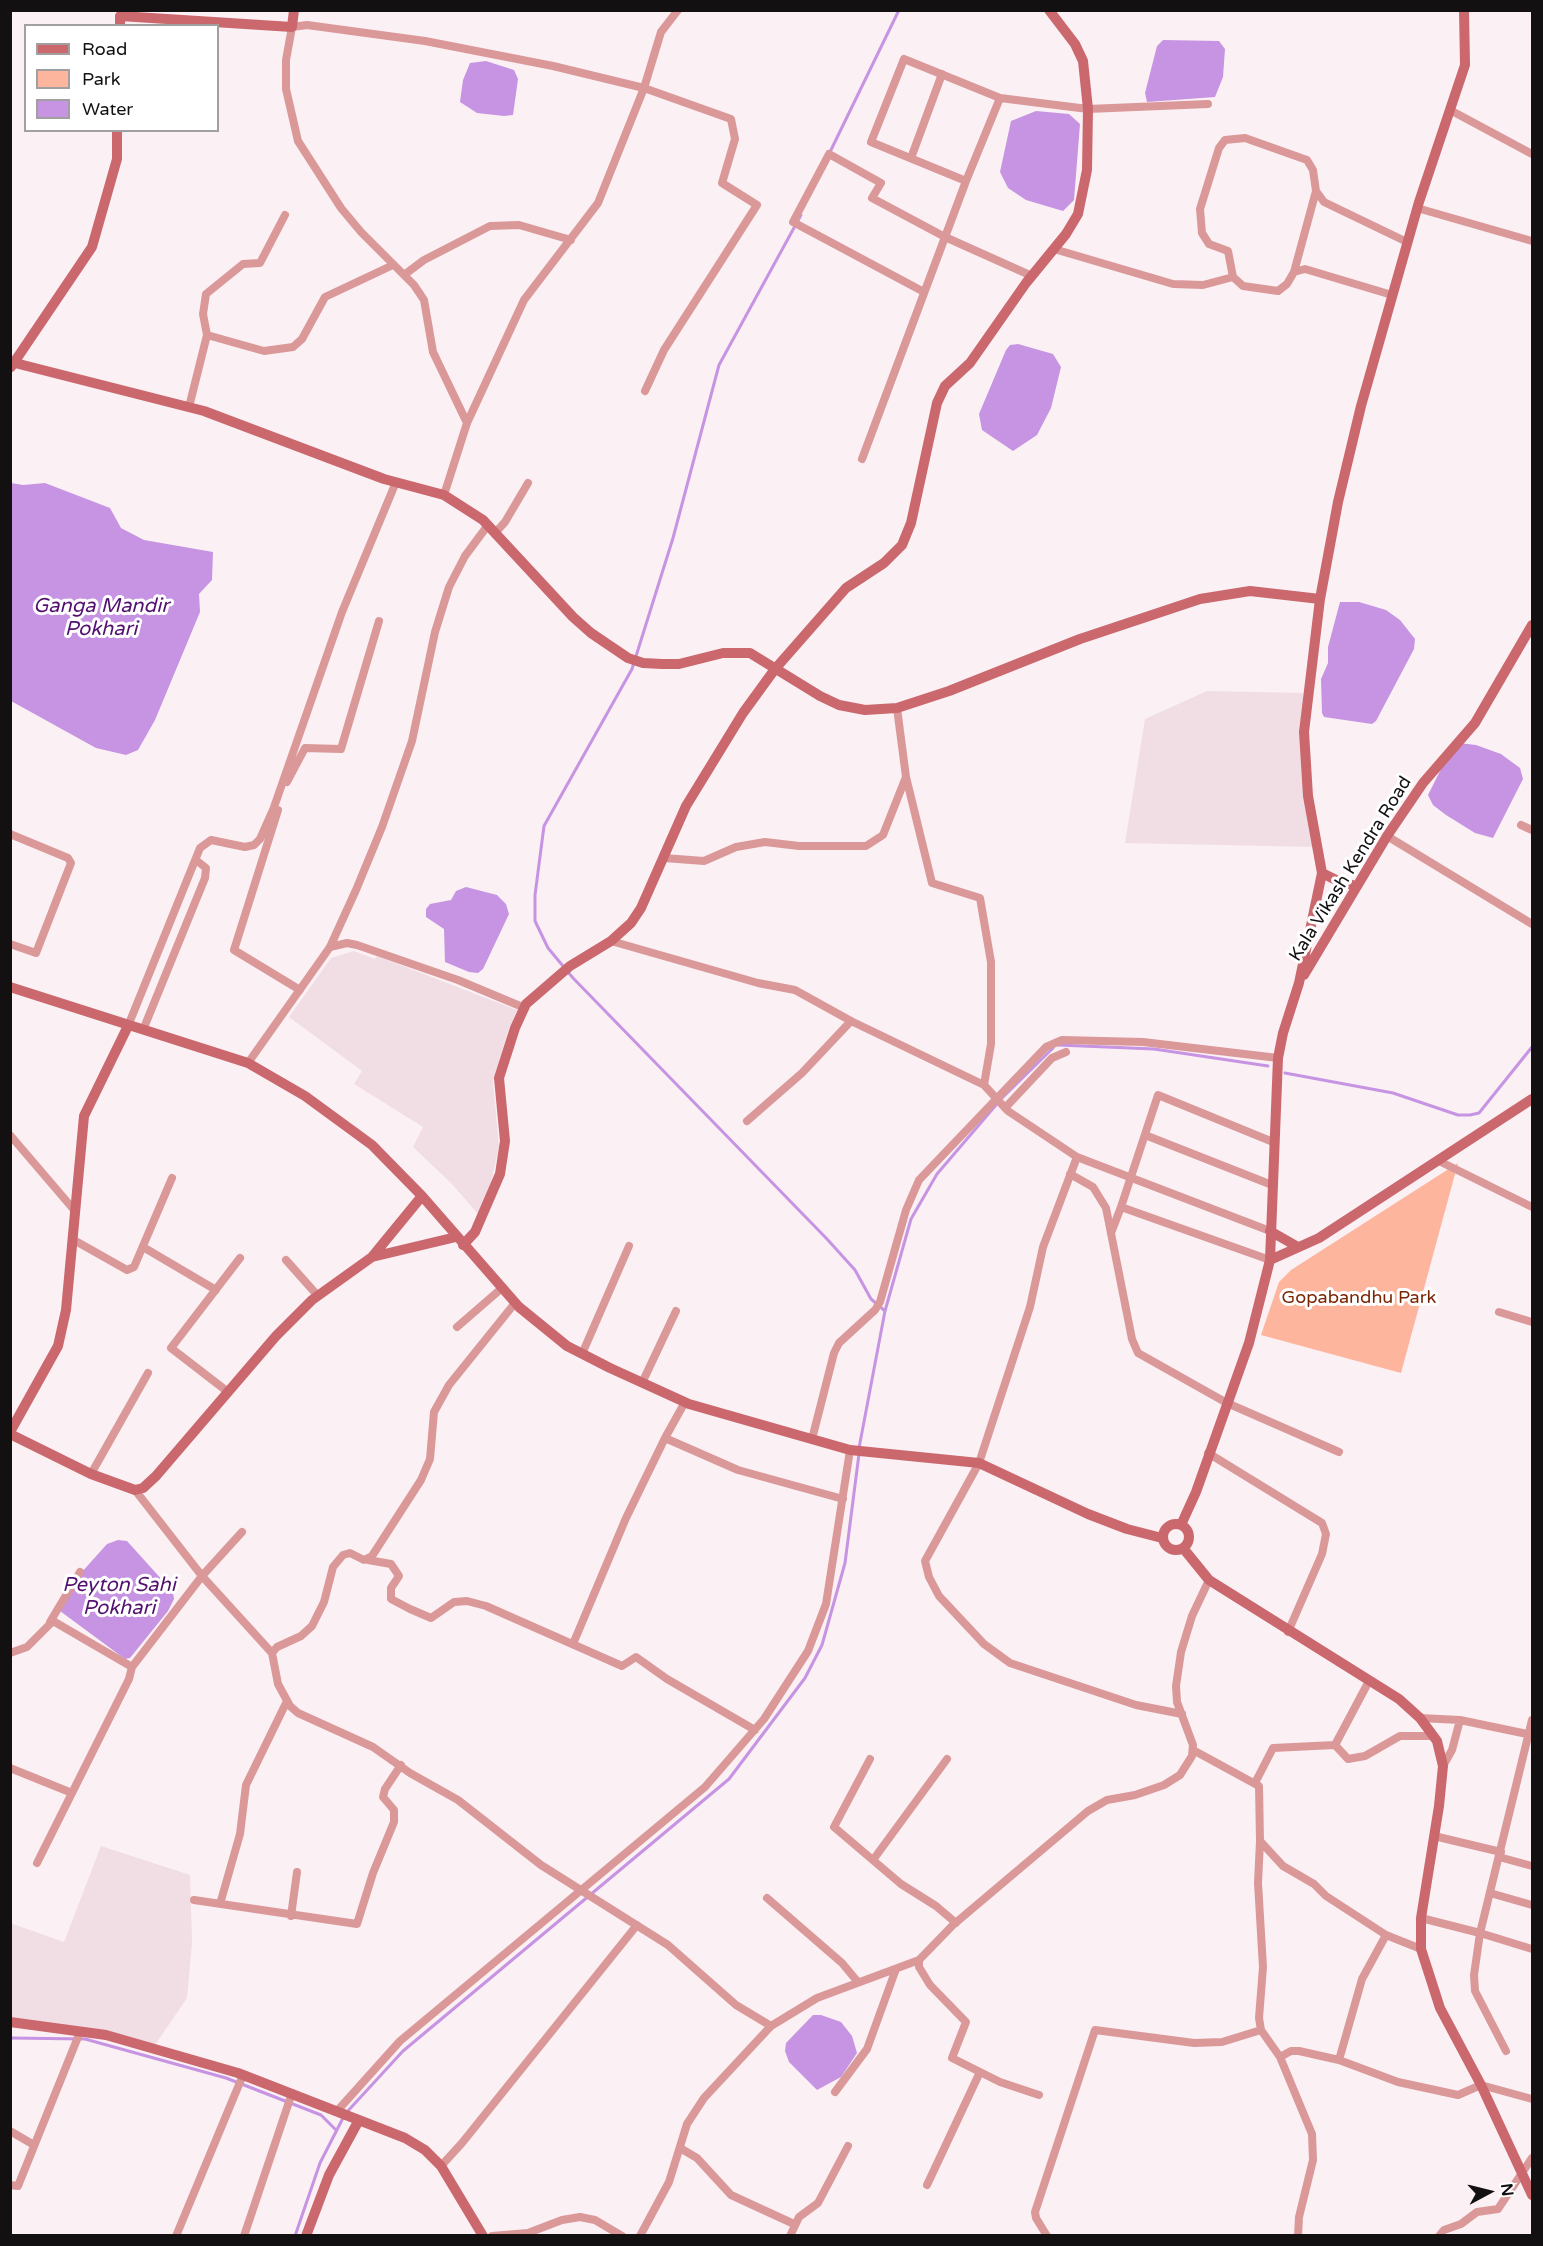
<!DOCTYPE html>
<style>
body{margin:0}
#map{position:relative;width:1543px;height:2246px;overflow:hidden;background:#fbf0f4;font-family:"Varela Round",sans-serif}
canvas{display:block}
.frame{position:absolute;inset:0;border:12px solid #131011;pointer-events:none}
.legend{position:absolute;left:24px;top:24px;width:195px;height:108px;box-sizing:border-box;background:#fff;border:2px solid #a19fa0;margin:0;padding:8px 10px;list-style:none;font-size:18px;color:#131011}
.legend li{display:flex;align-items:center;gap:12px;height:30px}
.legend b{width:30px;border:2px solid #a19fa0}
.north{position:absolute;left:1459px;top:2162px;width:60px;height:60px;-webkit-text-stroke:4px #fff;paint-order:stroke;rotate:83deg;font-size:16px;font-weight:700;line-height:24px;text-align:center;color:#131011}
.north::after{content:'';display:block;margin:auto;width:21px;height:27px;background:#131011;clip-path:polygon(50% 0,100% 100%,50% 72%,0 100%)}
</style>
<div id="map">
<canvas width="1543" height="2246"></canvas>
<div class="frame"></div>
<ul class="legend">
<li><b style="height:8px;background:#ca686e"></b>Road</li>
<li><b style="height:16px;background:#feb59d"></b>Park</li>
<li><b style="height:16px;background:#c694e2"></b>Water</li>
</ul>
<div class="north">N</div>
</div>
<script>
const ctx = document.querySelector('canvas').getContext('2d');
ctx.lineJoin = 'round';
function paint(path, color) {
  ctx.fillStyle = color;
  ctx.fill(path, 'evenodd');
}
function poly(rows) {
  const path = new Path2D();
  for (const r of rows) {
    if (r.length === 3) {
      path.moveTo(r[0] + r[2], r[1]);
      path.arc(r[0], r[1], r[2], 0, 2 * Math.PI);
      continue;
    }
    path.moveTo(r[0], r[1]);
    for (let i = 2; i < r.length; i += 2) path.lineTo(r[i], r[i + 1]);
  }
  return path;
}
function trace(path, color, width, dash) {
  ctx.strokeStyle = color;
  ctx.lineWidth = width;
  ctx.lineCap = dash ? 'butt' : 'round';
  ctx.setLineDash(dash || []);
  ctx.stroke(path);
}
function drawText(font, color, halo, rows, align = 'center') {
  ctx.font = font + ' "Varela Round",sans-serif';
  ctx.lineWidth = 6;
  ctx.setLineDash([]);
  ctx.textBaseline = 'middle';
  ctx.strokeStyle = halo;
  ctx.fillStyle = color;
  for (const [text, x, y, turn = 0] of rows) {
    ctx.save();
    ctx.translate(x, y);
    ctx.rotate((+turn || 0) * Math.PI / 180);
    ctx.textAlign = isNaN(turn) ? turn : align;
    if (halo) ctx.strokeText(text, 0, 0);
    ctx.fillText(text, 0, 0);
    ctx.restore();
  }
}
paint(poly([
 [1207,691,1303,693,1315,847,1125,843,1145,719],
 [354,951,375,959,377,956,517,1010,508,1031,493,1081,499,1147,490,1187,479,1215,451,1183,413,1147,423,1127,354,1084,362,1071,289,1017,331,958],
 [101,1846,190,1875,192,1943,187,1998,155,2045,11,2018,10,1923,64,1942]
]), '#f1dee4');
paint(poly([
 [1458,1163,1401,1373,1261,1335,1279,1282,1291,1270]
]), '#feb59d');
paint(poly([
 [1163,40,1219,41,1225,49,1223,77,1215,97,1147,102,1145,93,1157,46],
 [486,61,514,70,518,79,513,115,504,116,477,113,460,102,463,80,470,63],
 [1036,111,1069,114,1080,124,1074,200,1063,211,1026,200,1008,188,1000,172,1011,121],
 [1018,344,1053,354,1061,367,1051,408,1037,435,1013,451,982,430,979,414,1006,350,1010,345],
 [11,483,23,485,45,483,110,508,121,528,144,540,213,552,212,580,199,594,200,612,155,720,138,750,126,755,96,748,11,701],
 [1340,602,1359,602,1386,610,1400,620,1415,639,1414,649,1376,721,1372,724,1324,717,1322,713,1321,679,1328,663,1328,647],
 [1459,743,1476,745,1501,754,1520,768,1523,779,1493,838,1475,833,1446,815,1433,805,1428,795,1450,751],
 [466,887,497,895,506,904,509,914,483,969,478,973,469,972,445,962,444,929,426,917,426,909,430,904,451,900,456,891],
 [118,1540,127,1541,173,1592,174,1599,168,1611,130,1658,125,1659,60,1611,81,1573,107,1544],
 [813,2015,821,2015,841,2022,852,2036,857,2053,841,2077,817,2090,789,2062,785,2051,786,2043]
]), '#c694e2');
trace(poly([
 [830,152,899,10],
 [801,215,719,365,673,538,632,669,544,826,535,895,535,921,548,948,573,978,827,1239,855,1270,871,1299,885,1311],
 [1058,1045,1154,1049,1268,1066],
 [1285,1073,1393,1093,1458,1115,1470,1115,1479,1113,1532,1047],
 [1000,1100,1053,1048],
 [859,1448,885,1311,911,1219,937,1174,996,1105],
 [10,2038,85,2039,226,2078,321,2115,336,2130],
 [346,2113,403,2051,729,1779,805,1678,822,1645,845,1563,859,1454],
 [295,2236,320,2163,343,2118]
]), '#c694e2', 3);
trace(poly([
 [1000,98,966,181,871,142,904,59,1000,98,1088,109,1208,104],
 [1450,110,1532,154],
 [911,158,942,74],
 [1417,208,1532,241],
 [1054,249,1173,284,1203,285,1233,277],
 [1294,272,1316,191],
 [404,275,424,260,490,226,519,225,571,240],
 [924,292,793,222,829,154,881,183,872,198,945,237,1032,276],
 [1392,295,1305,269,1294,272,1287,284,1278,291,1243,286,1233,277,1228,251,1209,244,1202,233,1200,209,1219,148,1225,140,1245,138,1307,160,1313,170,1316,191,1324,202,1407,242],
 [207,335,203,314,206,294,243,264,260,263,285,215],
 [189,407,207,335,264,351,293,347,302,339,325,297,393,265],
 [467,423,433,352,424,300,414,285,361,232,341,208,298,141,286,89,286,60,292,27,307,25,425,41,553,66,644,88,731,119,735,139,722,183,757,205,664,350,645,391],
 [862,459,966,181],
 [444,495,467,423,524,300,598,203,644,88,661,32,678,10],
 [495,533,505,522,528,483],
 [897,708,906,777],
 [287,782,305,748,341,749,379,621],
 [278,810,234,950,300,990],
 [1521,825,1532,830],
 [10,834,68,858,71,863,36,953,10,944],
 [1387,836,1532,924],
 [664,858,704,861,736,847,765,842,799,846,866,846,883,835,906,777,932,883,980,898,991,962,991,1044,984,1085,1008,1111,1077,1157,1270,1231],
 [611,941,758,983,795,990,851,1021,984,1085],
 [330,947,347,943,357,945,458,980,525,1008],
 [128,1026,200,848,211,840,245,847,254,845,260,839,273,810,342,612,396,482],
 [143,1030,205,878,206,868,196,860],
 [248,1063,330,947,356,890,382,827,412,741,435,632,449,587,465,556,488,525],
 [1005,1108,1052,1058,1066,1052],
 [747,1121,802,1073,851,1021],
 [10,1135,75,1211],
 [1145,1135,1272,1185],
 [1077,1157,1043,1247,1030,1307,979,1463,925,1561,929,1577,939,1596,984,1644,1010,1663,1136,1705,1182,1714],
 [1439,1161,1532,1207],
 [1070,1174,1093,1187,1106,1208,1132,1339,1138,1353,1227,1403,1339,1452],
 [1121,1207,1158,1095,1273,1142],
 [1111,1233,1121,1207,1270,1260],
 [72,1239,127,1270,134,1267,172,1178],
 [143,1247,216,1290],
 [286,1260,318,1296],
 [515,1303,449,1385,434,1412,430,1459,421,1480,372,1556,364,1560,350,1553,343,1555,333,1567,324,1602,312,1626,301,1636,277,1647,272,1653,278,1684,290,1706,298,1713,373,1747,410,1773,458,1800,541,1865,668,1945,736,2005,771,2026],
 [1499,1312,1532,1322],
 [457,1327,502,1288],
 [582,1354,629,1246],
 [642,1383,676,1311],
 [228,1392,171,1348,240,1258],
 [665,1438,685,1402],
 [812,1439,834,1353,839,1343,875,1310,880,1302,906,1210,919,1180,1046,1047,1062,1040,1143,1042,1278,1058],
 [1208,1453,1322,1523,1326,1534,1322,1554,1288,1632],
 [91,1474,148,1373],
 [135,1490,202,1576,272,1653],
 [368,1560,391,1564,399,1576,391,1588,391,1599,410,1609,431,1618,454,1602,467,1601,486,1606,622,1666,636,1657,667,1679,755,1730],
 [50,1622,80,1572],
 [573,1644,626,1518,665,1438,738,1470,843,1499],
 [10,1653,27,1647,53,1621,132,1667,202,1576,242,1532],
 [1420,1718,1460,1720,1532,1735],
 [1335,1745,1348,1759,1365,1756,1400,1736,1433,1736],
 [1193,1750,1259,1786,1260,1841,1283,1866,1314,1884,1326,1896,1386,1935,1421,1949],
 [870,1759,834,1827,901,1884,936,1906,956,1923],
 [1443,1766,1452,1750,1460,1720],
 [10,1768,72,1793],
 [1255,1783,1273,1748,1335,1745,1369,1681],
 [1434,1836,1501,1852],
 [1260,1841,1258,1883,1263,1967,1259,2018,1261,2030,1280,2057,1312,2134,1313,2160,1299,2217,1298,2236],
 [1499,1857,1532,1866],
 [873,1860,947,1759],
 [37,1863,129,1679,132,1667],
 [1490,1893,1532,1905],
 [767,1898,842,1963,857,1981],
 [194,1900,357,1924,373,1873,394,1822,394,1810,383,1797,385,1789,401,1765],
 [220,1904,240,1834,246,1785,287,1701],
 [291,1916,297,1872],
 [1421,1918,1480,1933,1532,1720],
 [919,1960,919,1967,930,1985,966,2022,952,2058,1000,2082,1039,2095],
 [1506,2051,1475,1991,1474,1975,1480,1933,1532,1949],
 [1280,2057,1291,2051,1299,2051,1339,2060,1398,2082,1458,2095,1481,2085,1532,2099],
 [1339,2060,1362,1979,1386,1935],
 [835,2092,867,2049,896,1969],
 [338,2110,400,2041,705,1787,764,1719,808,1651,826,1604,850,1450],
 [10,2131,34,2145],
 [680,2148,697,2158,731,2195,794,2224],
 [441,2166,462,2143,637,1925],
 [10,2185,18,2186,80,2032],
 [927,2185,980,2072],
 [176,2236,243,2075],
 [244,2236,292,2093],
 [492,2236,528,2233,562,2220,580,2217,595,2220,622,2236],
 [640,2236,669,2182,687,2124,704,2098,771,2026,817,1998,919,1960,953,1925,1088,1811,1107,1800,1135,1795,1164,1785,1180,1775,1192,1756,1193,1745,1177,1702,1176,1686,1181,1652,1192,1616,1209,1580],
 [790,2236,799,2217,818,2203,848,2146],
 [1047,2236,1036,2218,1035,2212,1095,2030,1194,2043,1222,2042,1261,2030],
 [1439,2236,1444,2230,1461,2224,1477,2212,1498,2209,1532,2158]
]), '#db9899', 8);
trace(poly([
 [120,26,120,16,292,27,294,10],
 [15,363,204,411,384,479,444,495,483,520,573,617,591,633,628,658,643,663,662,664,679,664,723,653,750,653,820,696,839,705,865,710,897,708,949,691,1080,639,1200,599,1250,591,1320,599],
 [11,367,92,247,117,159,117,130],
 [1322,873,1340,882,1357,886],
 [1304,975,1387,836,1423,783,1475,723,1532,625],
 [10,987,248,1063,305,1096,372,1145,422,1196,519,1307,567,1346,610,1368,689,1404,850,1450,979,1463,1088,1514,1127,1529,1162,1538],
 [1270,1231,1298,1247],
 [463,1245,475,1232,500,1174,505,1141,499,1078,515,1028,526,1004,570,966,611,941,631,923,641,908,686,806,743,713,775,669,846,588,884,563,902,545,911,523,937,403,945,386,970,363,1026,283,1066,234,1078,214,1087,170,1088,109,1083,61,1075,44,1049,10],
 [372,1257,456,1237],
 [1270,1260,1319,1238,1532,1099],
 [10,1432,58,1346,66,1310,84,1116,128,1026],
 [10,1434,91,1474,135,1490,143,1488,156,1476,276,1336,312,1300,372,1257,422,1196],
 [1176,1537,13],
 [1181,1525,1196,1492,1249,1343,1270,1260,1278,1058,1283,1033,1299,983,1322,873,1308,796,1304,732,1320,599,1338,502,1361,406,1419,202,1465,65,1464,10],
 [1183,1548,1209,1580,1399,1699,1420,1718,1437,1741,1443,1766,1439,1806,1421,1918,1421,1949,1440,2008,1481,2085,1532,2195],
 [10,2022,106,2035,238,2073,405,2138,425,2150,441,2166,483,2236],
 [306,2236,329,2175,359,2120]
]), '#ca686e', 10);
drawText('18px', '#131011', '#fff', [
 ["Kala Vikash Kendra Road",1351,869,-58]
]);
drawText('18px', '#782604', '#fff', [
 ["Gopabandhu Park",1359,1298]
]);
drawText('italic 20px', '#53116f', '#fff', [
 ["Ganga Mandir",101,607],
 ["Pokhari",101,630],
 ["Peyton Sahi",119,1586],
 ["Pokhari",119,1609]
]);
</script>
